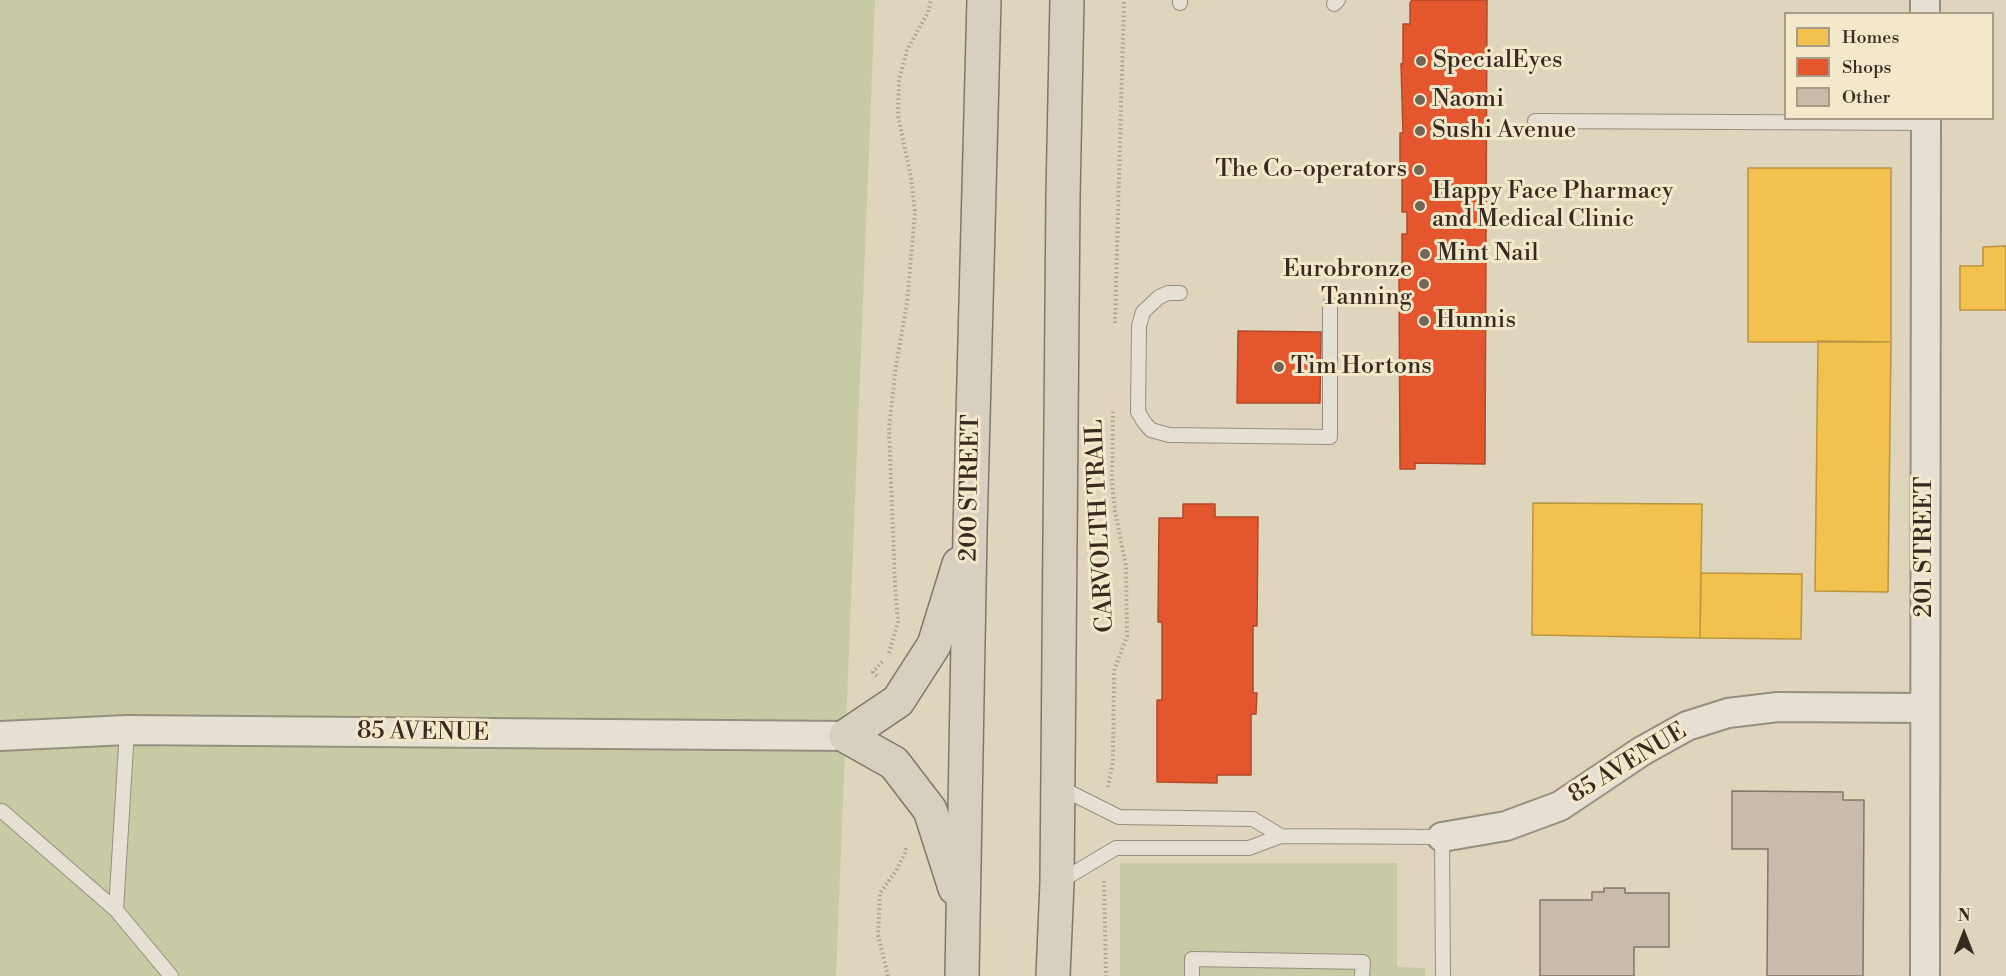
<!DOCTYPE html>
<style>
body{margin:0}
#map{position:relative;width:2006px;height:976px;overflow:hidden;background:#ded5bc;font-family:"Libre Bodoni",serif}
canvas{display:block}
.legend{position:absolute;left:1784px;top:12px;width:210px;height:108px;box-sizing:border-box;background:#f3e8ca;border:2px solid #a89c86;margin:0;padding:8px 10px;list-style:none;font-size:18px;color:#382a20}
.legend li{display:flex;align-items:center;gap:12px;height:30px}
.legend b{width:30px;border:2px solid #a89c86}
.north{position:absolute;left:1934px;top:904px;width:60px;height:60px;-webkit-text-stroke:4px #f3e8ca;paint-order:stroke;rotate:0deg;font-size:16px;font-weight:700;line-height:24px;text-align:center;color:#382a20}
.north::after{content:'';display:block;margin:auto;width:21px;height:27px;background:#382a20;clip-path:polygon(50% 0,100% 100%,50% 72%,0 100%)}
</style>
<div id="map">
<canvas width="2006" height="976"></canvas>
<ul class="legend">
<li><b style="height:16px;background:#f2c14e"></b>Homes</li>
<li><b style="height:16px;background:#e4572e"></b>Shops</li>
<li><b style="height:16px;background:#cabaa9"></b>Other</li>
</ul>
<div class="north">N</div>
</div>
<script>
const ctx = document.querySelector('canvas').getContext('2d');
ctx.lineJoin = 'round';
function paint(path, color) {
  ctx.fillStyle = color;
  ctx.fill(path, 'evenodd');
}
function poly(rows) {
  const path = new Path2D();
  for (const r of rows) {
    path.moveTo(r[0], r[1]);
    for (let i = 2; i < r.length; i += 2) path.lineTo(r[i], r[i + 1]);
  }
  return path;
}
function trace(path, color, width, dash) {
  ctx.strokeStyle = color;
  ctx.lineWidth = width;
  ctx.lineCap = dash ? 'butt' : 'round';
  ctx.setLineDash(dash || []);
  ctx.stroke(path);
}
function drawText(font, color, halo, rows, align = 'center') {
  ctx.font = font + ' "Libre Bodoni",serif';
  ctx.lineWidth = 6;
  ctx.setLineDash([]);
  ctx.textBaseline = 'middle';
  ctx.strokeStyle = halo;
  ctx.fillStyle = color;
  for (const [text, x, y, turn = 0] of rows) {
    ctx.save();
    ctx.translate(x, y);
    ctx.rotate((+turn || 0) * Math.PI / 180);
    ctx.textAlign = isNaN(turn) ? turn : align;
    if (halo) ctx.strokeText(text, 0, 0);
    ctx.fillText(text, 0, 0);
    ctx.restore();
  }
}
paint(poly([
 [0,0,875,0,836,976,0,976],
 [1120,863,1397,863,1397,967,1425,968,1425,976,1120,976]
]), '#c7caa2');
const homes = poly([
 [1748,168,1891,168,1891,342,1748,342,1748,168],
 [2006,246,2006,310,1960,310,1960,266,1983,266,1983,247,2006,246],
 [1818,341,1891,342,1888,592,1815,591,1818,341],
 [1533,503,1702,504,1700,638,1532,635,1533,503],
 [1701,573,1802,574,1801,639,1700,638,1701,573]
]);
paint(homes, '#f2c14e');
trace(homes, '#ba9440', 1.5);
const shops = poly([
 [1412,0,1487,0,1485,464,1415,463,1415,469,1400,469,1399,271,1402,271,1402,234,1407,234,1407,212,1402,212,1402,174,1400,174,1400,133,1403,133,1401,64,1403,63,1403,24,1410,24,1410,3,1412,0],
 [1238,331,1321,332,1320,403,1237,403,1238,331],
 [1183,504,1215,504,1215,517,1258,517,1257,626,1253,626,1253,693,1257,693,1256,714,1251,714,1251,775,1217,775,1217,783,1157,782,1157,700,1162,700,1162,622,1158,622,1159,518,1183,518,1183,504]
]);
paint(shops, '#e4572e');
trace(shops, '#b04a2a', 1.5);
const building = poly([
 [1732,791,1843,792,1843,800,1864,800,1863,976,1767,976,1768,849,1732,849,1732,791],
 [1604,888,1625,888,1625,893,1669,893,1669,947,1634,947,1634,976,1540,976,1540,900,1592,900,1592,892,1604,892,1604,888]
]);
paint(building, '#cabaa9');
trace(building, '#7e786b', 1.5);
const service = poly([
 [1180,3,1180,0],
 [1334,4,1338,0],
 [1535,121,1926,123],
 [1180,293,1168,293,1159,297,1143,312,1139,326,1138,412,1144,422,1151,430,1169,435,1330,437,1330,304],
 [127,730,116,910,171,976],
 [1059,787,1119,817,1253,819,1281,836],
 [2,811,116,910],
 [1059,882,1116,848,1249,848,1281,836,1442,837,1443,976],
 [1192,976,1192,959,1363,962,1362,976]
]);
const minor = poly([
 [1925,0,1925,14],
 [0,736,127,730,846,736],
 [1442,837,1506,826,1560,806,1642,751,1687,726,1728,713,1778,707,1925,708],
 [1925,976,1926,118]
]);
const primary = poly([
 [955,888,930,810,894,763,846,736,898,701,934,645,959,564],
 [962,976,970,531,984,0],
 [1053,976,1057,883,1063,196,1067,0]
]);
trace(service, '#958f80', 16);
trace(minor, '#958f80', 32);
trace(primary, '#7e786b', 36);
trace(poly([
 [1115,323,1124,0],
 [889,653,898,622,895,585,889,427,896,366,907,303,915,212,911,177,898,116,899,80,907,50,928,12,931,0],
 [877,676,873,672,883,661],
 [1108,787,1113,761,1114,671,1127,636,1126,566,1115,511,1112,482,1113,412],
 [1104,881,1106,976],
 [888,976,878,935,880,893,896,871,905,853,907,845]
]), '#a7a297', 4, [1.5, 3]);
trace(service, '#e5e0d3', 14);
trace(minor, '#e5e0d3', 28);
trace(primary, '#d8d0bf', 33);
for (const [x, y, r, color] of [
 [1421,61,6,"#726657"],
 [1420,100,6,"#726657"],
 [1420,131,6,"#726657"],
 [1419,170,6,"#726657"],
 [1420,206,6,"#726657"],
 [1425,254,6,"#726657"],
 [1424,284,6,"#726657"],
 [1424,321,6,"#726657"],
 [1279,367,6,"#726657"]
]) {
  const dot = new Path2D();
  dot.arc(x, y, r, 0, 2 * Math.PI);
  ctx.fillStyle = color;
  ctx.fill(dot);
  trace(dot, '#f3e8ca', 2);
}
drawText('24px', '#382a20', '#f3e8ca', [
 ["SpecialEyes",1433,61],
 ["Naomi",1432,100],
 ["Sushi Avenue",1432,131],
 ["The Co-operators",1407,170,"right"],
 ["Happy Face Pharmacy",1432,192],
 ["and Medical Clinic",1432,220],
 ["Mint Nail",1437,254],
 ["Eurobronze",1412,270,"right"],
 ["Tanning",1412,298,"right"],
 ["Hunnis",1436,321],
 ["Tim Hortons",1291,367]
], 'left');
drawText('24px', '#382a20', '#f3e8ca', [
 ["200 STREET",971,488,-89],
 ["CARVOLTH TRAIL",1101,526,-93],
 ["201 STREET",1925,547,-90],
 ["85 AVENUE",423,733,1],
 ["85 AVENUE",1628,764,-31]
]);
</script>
